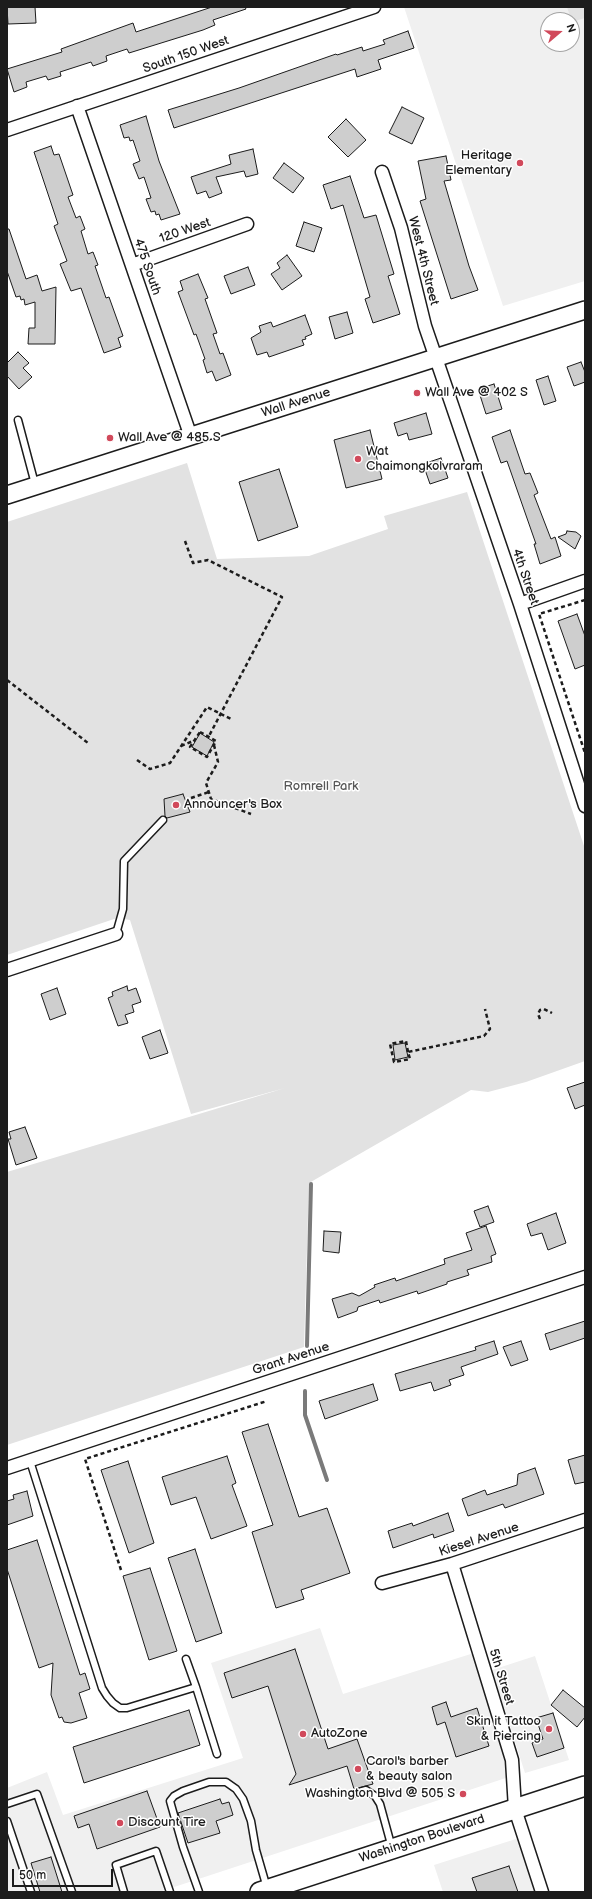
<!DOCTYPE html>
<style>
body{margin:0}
#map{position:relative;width:592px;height:1899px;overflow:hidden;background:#fff;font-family:"Balsamiq Sans",sans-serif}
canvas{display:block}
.frame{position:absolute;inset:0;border:8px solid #1c1c1c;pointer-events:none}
.north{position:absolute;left:540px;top:12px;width:40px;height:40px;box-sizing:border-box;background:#fff;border:1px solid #a4a4a4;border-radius:50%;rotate:71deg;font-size:11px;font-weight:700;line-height:16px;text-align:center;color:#1c1c1c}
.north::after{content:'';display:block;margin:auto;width:14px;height:18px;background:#d1495b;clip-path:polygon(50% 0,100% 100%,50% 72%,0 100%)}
.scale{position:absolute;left:12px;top:1869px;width:101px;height:18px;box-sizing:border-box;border:2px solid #1c1c1c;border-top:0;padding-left:5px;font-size:12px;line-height:14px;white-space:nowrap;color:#1c1c1c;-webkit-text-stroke:3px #fff;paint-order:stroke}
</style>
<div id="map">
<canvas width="592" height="1899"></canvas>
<div class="frame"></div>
<div class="north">N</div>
<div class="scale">50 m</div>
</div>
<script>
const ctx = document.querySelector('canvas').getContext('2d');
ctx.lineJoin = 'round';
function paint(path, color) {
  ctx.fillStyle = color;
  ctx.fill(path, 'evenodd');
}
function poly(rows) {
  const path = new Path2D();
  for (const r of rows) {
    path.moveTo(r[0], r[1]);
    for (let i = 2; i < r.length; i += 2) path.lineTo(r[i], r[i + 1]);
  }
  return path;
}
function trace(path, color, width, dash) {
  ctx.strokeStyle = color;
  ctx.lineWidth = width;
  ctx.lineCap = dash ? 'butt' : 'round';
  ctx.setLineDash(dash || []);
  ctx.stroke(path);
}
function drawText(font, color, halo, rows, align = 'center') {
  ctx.font = font + ' "Balsamiq Sans",sans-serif';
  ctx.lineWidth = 3;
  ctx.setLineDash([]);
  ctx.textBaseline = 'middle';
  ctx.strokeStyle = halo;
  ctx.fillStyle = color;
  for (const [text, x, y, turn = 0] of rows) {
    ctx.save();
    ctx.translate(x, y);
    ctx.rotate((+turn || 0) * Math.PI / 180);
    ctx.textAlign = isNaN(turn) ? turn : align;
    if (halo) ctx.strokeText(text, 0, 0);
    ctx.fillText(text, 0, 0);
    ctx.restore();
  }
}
paint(poly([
 [404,7,585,7,585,281,503,306],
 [548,20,572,20,572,44,548,44],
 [320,1628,343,1694,474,1653,515,1775,159,1892,7,1892,7,1788,47,1772,63,1815,243,1758,211,1663],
 [535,1656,569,1760,525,1773,492,1670],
 [519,1838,537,1892,443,1892,434,1865]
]), '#f0f0f0');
paint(poly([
 [567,7,585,7,585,18,572,22],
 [187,463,217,559,309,556,388,529,384,516,467,492,585,849,585,1061,526,1082,488,1092,471,1090,309,1183,304,1347,7,1445,7,1172,285,1088,191,1114,130,920,117,918,7,955,7,522]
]), '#e2e2e2');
trace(poly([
 [307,1346,311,1184],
 [305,1391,305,1415,327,1480]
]), '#7a7a7a', 4);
const building = poly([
 [7,7,35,7,36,23,8,24,7,7],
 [212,7,245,7,246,9,213,20,215,25,203,30,129,53,127,49,106,56,107,61,93,66,91,62,60,72,61,76,48,80,46,76,26,82,27,87,14,92,7,69,62,52,61,49,133,23,136,32,212,7],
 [408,31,414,48,378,60,381,69,357,77,355,69,174,128,168,110,239,88,336,54,337,55,362,47,363,51,385,44,383,40,408,31],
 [402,107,424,118,412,144,389,133,402,107],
 [146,116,159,161,180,214,161,220,159,214,156,215,155,211,151,212,146,199,151,198,144,177,139,179,133,164,140,161,133,140,130,141,129,137,124,138,120,125,146,116],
 [346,119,366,140,348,157,328,137,346,119],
 [51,146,54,155,59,154,73,195,68,197,76,218,80,216,85,229,81,231,88,254,93,252,98,265,95,266,106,298,109,297,123,336,118,338,121,347,104,353,81,288,71,291,60,264,67,261,54,226,58,224,34,152,51,146],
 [253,149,258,174,246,177,244,171,216,177,222,193,209,198,206,191,197,194,191,177,231,164,229,155,253,149],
 [446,156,451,180,444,181,469,266,478,290,451,299,420,201,426,199,418,161,446,156],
 [284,163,304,178,293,193,273,178,284,163],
 [350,176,364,218,376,215,394,274,388,276,400,314,373,323,365,299,370,297,343,205,331,209,323,185,350,176],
 [304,222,322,228,314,252,296,246,304,222],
 [7,229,9,229,26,279,37,275,42,291,56,287,55,344,28,344,29,328,35,328,35,302,25,305,24,299,21,300,20,296,16,297,7,271,7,229],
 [287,255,302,276,282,290,271,274,280,268,277,263,287,255],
 [248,267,255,285,231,294,224,276,248,267],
 [198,274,208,298,205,299,217,333,213,334,220,354,223,353,231,375,216,381,212,371,207,373,203,360,205,359,196,334,194,335,178,292,183,290,180,281,198,274],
 [347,312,353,333,335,339,329,317,347,312],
 [305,315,312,334,305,337,306,339,302,340,304,345,269,357,267,352,257,355,251,338,261,332,259,326,271,322,273,327,305,315],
 [18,352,29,363,23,368,32,377,19,389,7,376,7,363,18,352],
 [581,362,585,372,585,382,574,386,567,367,581,362],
 [548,376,556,401,544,405,536,380,548,376],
 [494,384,502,409,486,414,478,389,494,384],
 [426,413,432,434,409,440,407,433,398,436,394,423,426,413],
 [370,430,382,479,346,488,334,440,370,430],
 [510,430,525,474,530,473,538,493,534,495,551,539,555,537,561,556,540,564,534,544,536,544,507,461,501,463,492,437,510,430],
 [441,458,448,478,430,484,423,464,441,458],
 [279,469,298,527,258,541,239,482,279,469],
 [567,531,576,532,581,536,575,549,558,537,566,534,567,531],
 [577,614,585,636,585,665,575,669,558,621,577,614],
 [200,733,214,742,207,756,192,747,200,733],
 [183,794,190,812,167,818,165,816,164,799,183,794],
 [127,986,128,991,136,988,141,1002,132,1005,134,1012,125,1015,128,1023,118,1026,108,998,113,996,112,992,127,986],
 [57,988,66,1014,50,1020,41,994,57,988],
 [160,1030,168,1053,150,1059,142,1037,160,1030],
 [405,1043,408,1057,395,1060,393,1045,405,1043],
 [585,1082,585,1105,575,1109,567,1088,585,1082],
 [25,1127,37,1158,16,1165,8,1139,11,1139,9,1132,25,1127],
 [488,1206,494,1222,480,1227,474,1211,488,1206],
 [556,1213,566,1243,548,1250,542,1233,531,1236,527,1224,556,1213],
 [486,1226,496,1254,491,1256,492,1262,467,1270,469,1275,447,1282,447,1284,418,1294,417,1291,380,1303,379,1300,358,1307,357,1311,338,1318,332,1299,352,1293,359,1296,375,1287,374,1285,395,1278,396,1281,445,1264,444,1259,472,1250,466,1233,486,1226],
 [324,1231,341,1232,339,1253,323,1251,324,1231],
 [585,1321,585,1338,550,1350,545,1334,585,1321],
 [494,1341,498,1354,461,1367,464,1375,449,1380,451,1385,434,1391,431,1382,400,1391,395,1374,476,1350,475,1347,494,1341],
 [521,1341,528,1360,511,1366,503,1347,521,1341],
 [373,1384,378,1400,325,1419,319,1401,373,1384],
 [268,1424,299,1517,327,1508,350,1573,301,1590,304,1599,276,1608,252,1532,273,1525,242,1432,268,1424],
 [585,1455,585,1482,575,1484,568,1460,585,1455],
 [227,1456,236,1483,232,1485,247,1526,211,1539,196,1497,171,1505,162,1477,227,1456],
 [128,1461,154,1543,129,1553,101,1470,128,1461],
 [535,1468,544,1494,505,1508,503,1504,468,1516,462,1499,485,1490,487,1495,517,1485,518,1474,535,1468],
 [27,1491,33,1516,7,1525,7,1501,14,1499,13,1495,27,1491],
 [448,1513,454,1531,434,1538,433,1534,393,1548,388,1531,412,1523,413,1526,448,1513],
 [37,1540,80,1675,85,1673,90,1689,79,1693,87,1718,71,1723,64,1722,62,1717,59,1718,51,1695,53,1663,39,1668,7,1569,7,1550,37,1540],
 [195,1549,222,1633,196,1642,168,1558,195,1549],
 [150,1568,177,1651,149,1660,123,1576,150,1568],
 [295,1649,328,1749,357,1739,373,1784,354,1789,347,1766,289,1785,296,1774,268,1686,232,1698,224,1673,295,1649],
 [563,1690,585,1708,585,1717,577,1727,551,1705,563,1690],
 [446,1702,451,1717,477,1708,489,1746,456,1757,445,1722,437,1725,432,1707,446,1702],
 [189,1710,200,1745,84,1783,73,1747,189,1710],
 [553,1713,564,1748,537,1757,532,1743,543,1739,536,1718,553,1713],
 [147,1791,160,1827,97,1849,89,1824,78,1828,74,1816,147,1791],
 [220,1799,222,1804,229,1802,233,1815,216,1821,220,1833,188,1843,178,1813,220,1799],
 [51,1857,62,1892,40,1892,31,1863,51,1857],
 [509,1866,518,1892,477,1892,472,1878,509,1866]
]);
paint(building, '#cecece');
trace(building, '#1c1c1c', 1);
const service = poly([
 [18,420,35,484],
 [116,934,123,909,124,861,163,820],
 [30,1461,102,1688,107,1696,113,1703,120,1708,127,1708,196,1687,217,1754],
 [186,1659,196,1687],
 [352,1794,366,1790,375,1796,380,1804,392,1848],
 [7,1804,37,1794,72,1892],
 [7,1821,31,1892],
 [124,1892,116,1865,156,1851,170,1892],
 [199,1892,183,1847,170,1801,174,1796,183,1791,209,1782,226,1782,236,1789,243,1799,251,1821,256,1850,267,1888]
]);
const minor = poly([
 [77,106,191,437],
 [7,130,374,7],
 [382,172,401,228,425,326,520,604,585,806],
 [132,265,247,224],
 [520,604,585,581],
 [7,970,116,934],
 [7,1468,585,1277],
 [452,1564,512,1760,515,1809,542,1892],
 [382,1583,452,1564,585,1520]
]);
const secondary = poly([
 [7,495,585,310]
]);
const primary = poly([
 [260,1892,585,1786]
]);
trace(service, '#1c1c1c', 9);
trace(minor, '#1c1c1c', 15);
trace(secondary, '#1c1c1c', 20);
trace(primary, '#1c1c1c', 22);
trace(poly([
 [185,541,193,563,208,560,282,597,209,736],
 [585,600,539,614,585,753],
 [7,680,88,743],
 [200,732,216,741,207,757,190,747,200,732],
 [214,745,218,762,206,783,211,799,251,814],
 [181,746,193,741],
 [137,760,150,769,170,763,207,707,233,720],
 [191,798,209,792],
 [540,1019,538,1014,540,1010,544,1009,552,1013],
 [408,1052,406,1041,390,1044,394,1062,410,1059,408,1052,484,1036,490,1029,485,1009],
 [121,1570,85,1459,267,1401]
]), '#1c1c1c', 2.5, [4, 3]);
trace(service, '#fff', 6);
trace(minor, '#fff', 12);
trace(secondary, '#fff', 17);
trace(primary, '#fff', 19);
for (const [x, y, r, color] of [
 [520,163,4,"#d1495b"],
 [417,393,4,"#d1495b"],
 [110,438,4,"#d1495b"],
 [358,459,4,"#d1495b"],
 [176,805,4,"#d1495b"],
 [549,1729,4,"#d1495b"],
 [303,1734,4,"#d1495b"],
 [358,1769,4,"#d1495b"],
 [463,1794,4,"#d1495b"],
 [120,1823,4,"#d1495b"]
]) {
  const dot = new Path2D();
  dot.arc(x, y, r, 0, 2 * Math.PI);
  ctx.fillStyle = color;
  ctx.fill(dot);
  trace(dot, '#fff', 1.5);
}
drawText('13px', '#1c1c1c', '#fff', [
 ["South 150 West",186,55,-19],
 ["120 West",185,231,-19],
 ["West 4th Street",423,261,76],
 ["475 South",147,267,71],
 ["Wall Avenue",296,403,-18],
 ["4th Street",525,577,71],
 ["Grant Avenue",291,1359,-18],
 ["Kiesel Avenue",479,1540,-18],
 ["5th Street",501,1677,73],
 ["Washington Boulevard",422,1839,-18]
]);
drawText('13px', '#1c1c1c', '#fff', [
 ["Heritage",512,156,"right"],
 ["Elementary",512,171,"right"],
 ["Wall Ave @ 402 S",425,393],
 ["Wall Ave @ 485 S",118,438],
 ["Wat",366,452],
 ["Chaimongkolvraram",366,467],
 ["Announcer's Box",184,805],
 ["Skin it Tattoo",541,1722,"right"],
 ["& Piercing",541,1737,"right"],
 ["AutoZone",311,1734],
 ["Carol's barber",366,1762],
 ["& beauty salon",366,1777],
 ["Washington Blvd @ 505 S",455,1794,"right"],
 ["Discount Tire",128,1823]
], 'left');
drawText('13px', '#575757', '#fff', [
 ["Romrell Park",321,787]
]);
</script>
